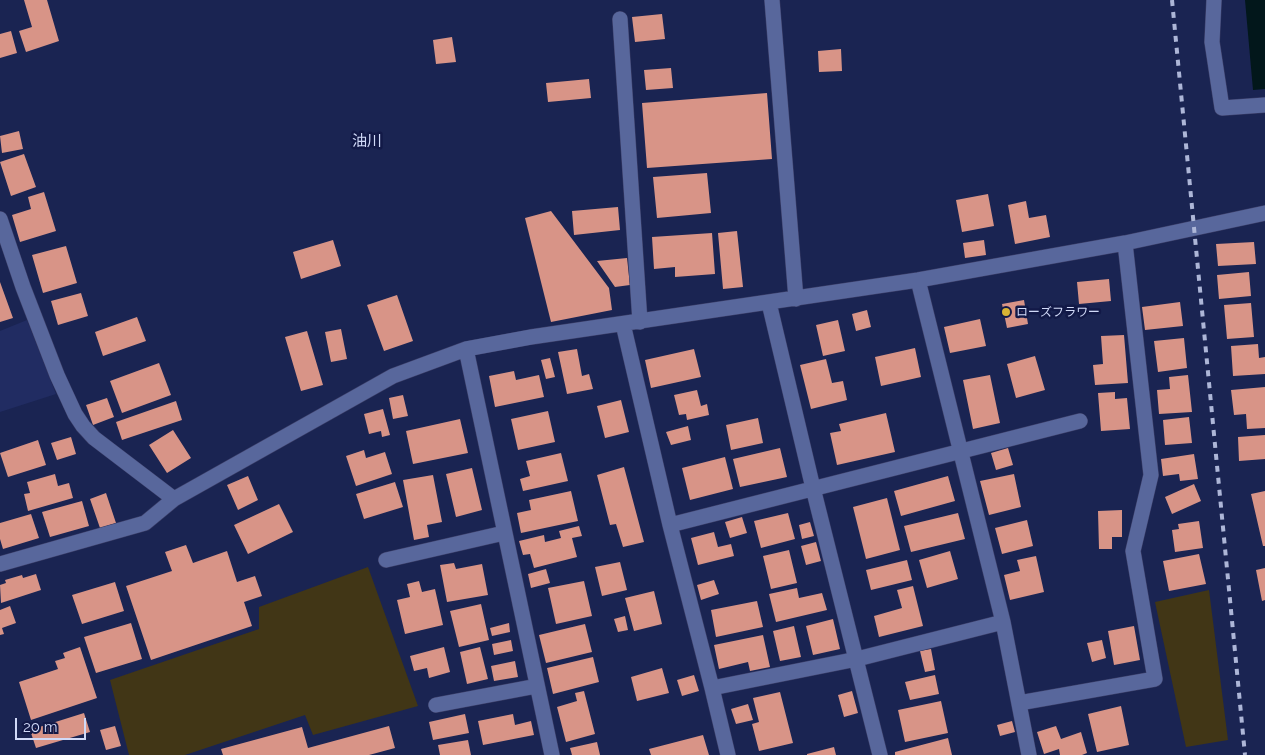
<!DOCTYPE html>
<meta charset="utf-8">
<style>
body{margin:0}
#map{position:relative;width:1265px;height:755px;overflow:hidden;background:#1a2452;font-family:Raleway,sans-serif}
canvas{display:block}
.scale{position:absolute;left:15px;top:718px;width:71px;height:22px;box-sizing:border-box;border:2px solid #d1daf8;border-top:0;padding-left:6px;font-size:15px;line-height:18px;white-space:nowrap;color:#d1daf8;-webkit-text-stroke:4px #121947;paint-order:stroke}
</style>
<div id="map">
<canvas width="1265" height="755"></canvas>
<div class="scale">20 m</div>
</div>
<script>
const ctx = document.querySelector('canvas').getContext('2d');
ctx.lineJoin = 'round';
function paint(path, color) {
  ctx.fillStyle = color;
  ctx.fill(path, 'evenodd');
}
function poly(rows) {
  const path = new Path2D();
  for (const r of rows) {
    path.moveTo(r[0], r[1]);
    for (let i = 2; i < r.length; i += 2) path.lineTo(r[i], r[i + 1]);
  }
  return path;
}
function trace(path, color, width, dash) {
  ctx.strokeStyle = color;
  ctx.lineWidth = width;
  ctx.lineCap = dash ? 'butt' : 'round';
  ctx.setLineDash(dash || []);
  ctx.stroke(path);
}
function drawText(font, color, halo, rows, align = 'center') {
  ctx.font = font + ' Raleway,"Noto Sans JP",sans-serif';
  ctx.lineWidth = 5;
  ctx.setLineDash([]);
  ctx.textBaseline = 'middle';
  ctx.strokeStyle = halo;
  ctx.fillStyle = color;
  for (const [text, x, y, turn = 0] of rows) {
    ctx.save();
    ctx.translate(x, y);
    ctx.rotate((+turn || 0) * Math.PI / 180);
    ctx.textAlign = isNaN(turn) ? turn : align;
    if (halo) ctx.strokeText(text, 0, 0);
    ctx.fillText(text, 0, 0);
    ctx.restore();
  }
}
paint(poly([
 [27,320,56,394,0,412,0,331]
]), '#212c62');
paint(poly([
 [368,567,418,706,313,735,305,715,185,755,129,755,110,680,259,629,259,607],
 [1209,590,1228,740,1186,747,1155,602]
]), '#413616');
paint(poly([
 [1245,0,1265,0,1265,89,1253,90]
]), '#02171b');
paint(poly([
 [24,0,47,0,59,41,26,52,19,31,32,27],
 [662,14,665,39,635,42,632,17],
 [11,31,17,53,0,58,0,34],
 [452,37,456,62,436,64,433,40],
 [841,49,842,71,819,72,818,51],
 [671,68,673,88,646,90,644,70],
 [589,79,591,98,548,102,546,83],
 [767,93,772,159,647,168,642,103],
 [19,131,23,149,2,153,0,136],
 [24,154,36,187,11,196,0,162],
 [707,173,711,213,657,218,653,177],
 [44,192,56,231,20,242,12,215,31,209,28,197],
 [988,194,994,226,962,232,956,200],
 [1026,201,1029,218,1046,215,1050,237,1015,244,1008,205],
 [618,207,620,230,574,235,572,211],
 [551,211,609,288,612,310,551,322,525,218],
 [737,231,743,287,723,289,718,233],
 [712,233,715,274,675,277,675,267,654,269,652,237],
 [333,240,341,266,301,279,293,252],
 [984,240,986,255,965,258,963,243],
 [1254,242,1256,264,1218,266,1216,244],
 [66,246,77,283,43,293,32,255],
 [627,258,630,285,615,287,597,261],
 [1249,272,1251,296,1219,299,1217,275],
 [1109,279,1111,301,1079,304,1077,282],
 [0,282,13,318,0,322],
 [81,293,88,316,58,325,51,301],
 [397,295,413,341,384,351,367,305],
 [1024,300,1028,324,1007,328,1002,304],
 [1180,302,1183,326,1145,330,1142,307],
 [1251,303,1254,337,1227,339,1224,305],
 [867,310,871,327,856,331,852,314],
 [137,317,146,341,103,356,95,332],
 [980,319,986,346,950,353,944,327],
 [838,320,845,351,823,356,816,325],
 [341,329,347,359,331,362,325,332],
 [307,331,323,385,301,391,285,337],
 [1124,335,1128,383,1095,385,1093,365,1103,364,1101,336],
 [1184,338,1187,368,1158,372,1154,341],
 [1258,344,1259,358,1265,357,1265,374,1233,376,1231,346],
 [915,348,921,377,881,386,875,357],
 [577,349,582,376,589,374,593,389,567,394,558,352],
 [694,349,701,377,651,388,645,360],
 [1035,356,1045,390,1016,398,1007,364],
 [550,358,555,377,546,379,541,360],
 [826,359,832,383,843,381,847,400,811,409,800,365],
 [159,363,171,395,122,413,110,381],
 [514,371,516,380,539,375,544,397,495,407,489,376],
 [990,375,1000,423,973,429,963,380],
 [1188,375,1192,412,1159,414,1157,390,1170,389,1169,377],
 [1265,387,1265,428,1247,429,1246,414,1234,415,1231,390],
 [697,390,701,406,707,404,709,415,687,420,686,414,679,415,674,395],
 [1115,392,1115,399,1127,398,1130,429,1101,431,1098,393],
 [403,395,408,416,393,419,389,398],
 [107,398,114,417,93,425,86,405],
 [621,400,629,432,605,438,597,406],
 [176,401,182,420,122,440,116,422],
 [383,409,390,435,382,437,381,431,369,434,364,414],
 [548,411,555,442,518,450,511,419],
 [886,413,895,452,837,465,830,433,841,431,839,424],
 [1189,417,1192,443,1165,445,1163,420],
 [758,418,763,443,731,450,726,425],
 [460,419,468,453,413,464,406,431],
 [688,426,691,440,671,445,666,432],
 [173,430,191,458,167,473,149,445],
 [1265,435,1265,459,1239,461,1238,437],
 [71,437,76,454,57,460,51,443],
 [38,440,46,465,8,477,0,453],
 [780,448,787,477,740,487,733,459],
 [1008,448,1013,465,996,470,991,453],
 [364,450,366,458,385,452,392,474,356,486,346,456],
 [561,453,568,481,523,491,520,479,530,476,526,461],
 [1194,454,1198,479,1180,481,1179,474,1163,476,1161,459],
 [725,457,733,489,690,500,682,468],
 [624,467,644,542,623,547,616,524,610,525,597,475],
 [472,468,482,510,456,517,446,474],
 [55,474,58,486,69,483,73,498,28,511,24,494,30,493,27,482],
 [1014,474,1021,507,989,515,980,481],
 [433,475,442,522,427,525,429,537,414,540,403,480],
 [248,476,258,500,238,510,227,485],
 [948,476,955,501,901,516,894,491],
 [395,482,403,507,364,519,356,494],
 [1194,484,1201,501,1172,514,1165,497],
 [571,491,578,521,521,533,517,513,531,510,529,500],
 [1265,491,1265,546,1263,546,1251,494],
 [106,493,116,523,100,528,90,499],
 [887,498,900,550,866,559,853,507],
 [82,501,89,526,50,537,42,512],
 [279,504,293,532,248,554,234,525],
 [1122,510,1122,537,1112,537,1112,549,1099,549,1098,511],
 [788,513,795,539,761,548,754,521],
 [958,513,965,539,911,552,904,526],
 [31,514,39,538,3,549,0,539,0,523],
 [742,517,747,533,730,538,725,522],
 [1027,520,1033,546,1002,554,995,528],
 [1199,521,1203,548,1175,552,1172,530,1179,529,1178,524],
 [810,522,814,536,802,539,799,525],
 [579,526,582,536,572,538,577,557,534,568,530,554,523,555,519,541,544,535,545,542,561,538,559,531],
 [714,532,718,547,731,544,734,556,698,565,691,538],
 [816,542,821,561,806,565,801,546],
 [186,545,193,563,227,551,237,582,255,576,262,596,244,602,252,626,151,660,126,586,172,571,165,552],
 [789,550,797,583,771,589,763,556],
 [950,551,958,579,927,588,919,560],
 [1199,554,1206,584,1169,591,1163,561],
 [1036,556,1044,592,1010,600,1004,575,1020,571,1017,560],
 [907,560,912,580,871,590,866,570],
 [620,562,627,590,602,596,595,567],
 [454,563,456,569,482,564,488,595,447,602,440,565],
 [1265,568,1265,600,1262,601,1256,570],
 [546,569,550,583,531,588,528,574],
 [36,574,41,590,1,603,0,585,6,583,5,580,22,575,23,578],
 [714,580,719,594,701,600,697,585],
 [419,581,422,592,435,589,443,625,405,634,397,600,410,597,407,584],
 [584,581,592,616,556,624,548,588],
 [115,582,124,611,82,624,72,595],
 [913,586,923,626,879,637,874,616,902,608,897,590],
 [797,588,799,598,822,593,827,610,776,622,769,594],
 [654,591,662,624,634,631,625,598],
 [757,601,763,627,716,637,711,610],
 [481,604,489,640,459,647,450,611],
 [10,606,16,623,2,628,4,634,0,635,0,610],
 [625,616,628,630,618,632,614,619],
 [833,619,840,649,813,655,806,626],
 [131,623,142,659,96,673,84,637],
 [509,623,510,632,492,636,490,628],
 [585,624,592,652,546,663,539,635],
 [794,626,801,657,780,661,773,631],
 [1134,626,1140,660,1114,665,1108,631],
 [763,635,770,667,750,671,748,662,719,669,714,645],
 [511,640,513,651,494,655,492,644],
 [1102,640,1106,658,1092,662,1087,643],
 [80,647,97,698,31,720,19,682,58,669,55,661,65,658,63,653],
 [444,647,450,672,429,678,427,668,414,671,410,656],
 [480,647,488,679,467,684,460,652],
 [931,649,935,670,925,672,920,651],
 [593,657,599,682,553,694,547,668],
 [515,661,518,677,494,681,491,666],
 [662,668,669,693,637,701,631,677],
 [694,675,699,691,682,696,677,680],
 [935,675,939,694,910,700,905,682],
 [584,691,595,734,566,742,557,707,577,701,575,693],
 [852,691,858,713,844,717,838,695],
 [780,692,793,743,759,751,752,724,759,722,753,698],
 [941,701,948,733,905,742,898,710],
 [748,704,753,720,736,724,731,709],
 [1121,706,1129,745,1097,752,1088,714],
 [84,713,90,732,36,748,30,730],
 [465,714,469,733,433,740,429,722],
 [513,714,515,725,531,721,534,735,483,745,478,721],
 [1012,721,1015,732,1000,736,997,725],
 [115,726,121,746,106,750,100,730],
 [389,726,395,748,369,755,223,755,221,749,302,727,308,748],
 [1056,726,1061,739,1081,732,1087,753,1082,755,1060,755,1059,749,1044,754,1037,732],
 [703,735,709,755,651,755,649,749],
 [948,738,952,755,895,755,895,752],
 [468,740,471,755,440,755,438,745],
 [597,742,600,755,572,755,570,748],
 [834,747,836,755,807,755,807,754]
]), '#d89487');
const minor = poly([
 [772,0,796,299],
 [1214,0,1212,42,1222,108,1265,105],
 [620,19,640,322],
 [0,219,23,287,57,375,75,414,83,426,94,438,174,499],
 [918,280,1003,622,1029,755],
 [769,303,813,488,880,755],
 [623,324,670,525,712,688,728,755],
 [466,349,552,755],
 [670,525,1080,421],
 [386,560,504,533],
 [0,564,145,523,174,499,393,376,466,349,531,337,918,280,1125,243,1265,213],
 [712,688,857,659,1003,622],
 [1019,703,1155,679,1133,551,1151,475,1125,243],
 [436,705,537,686]
]);
trace(minor, '#3c3f68', 16);
trace(minor, '#58679c', 15);
trace(poly([
 [1172,0,1245,755]
]), '#adb6d7', 4, [6, 6]);
for (const [x, y, r, color] of [
 [1006,312,5,"#d9b334"]
]) {
  const dot = new Path2D();
  dot.arc(x, y, r, 0, 2 * Math.PI);
  ctx.fillStyle = color;
  ctx.fill(dot);
  trace(dot, '#121947', 2);
}
drawText('12px', '#d1daf8', '#121947', [
 ["ローズフラワー",1016,312]
], 'left');
drawText('15px', '#d1daf8', '#121947', [
 ["油川",367,141]
]);
</script>
